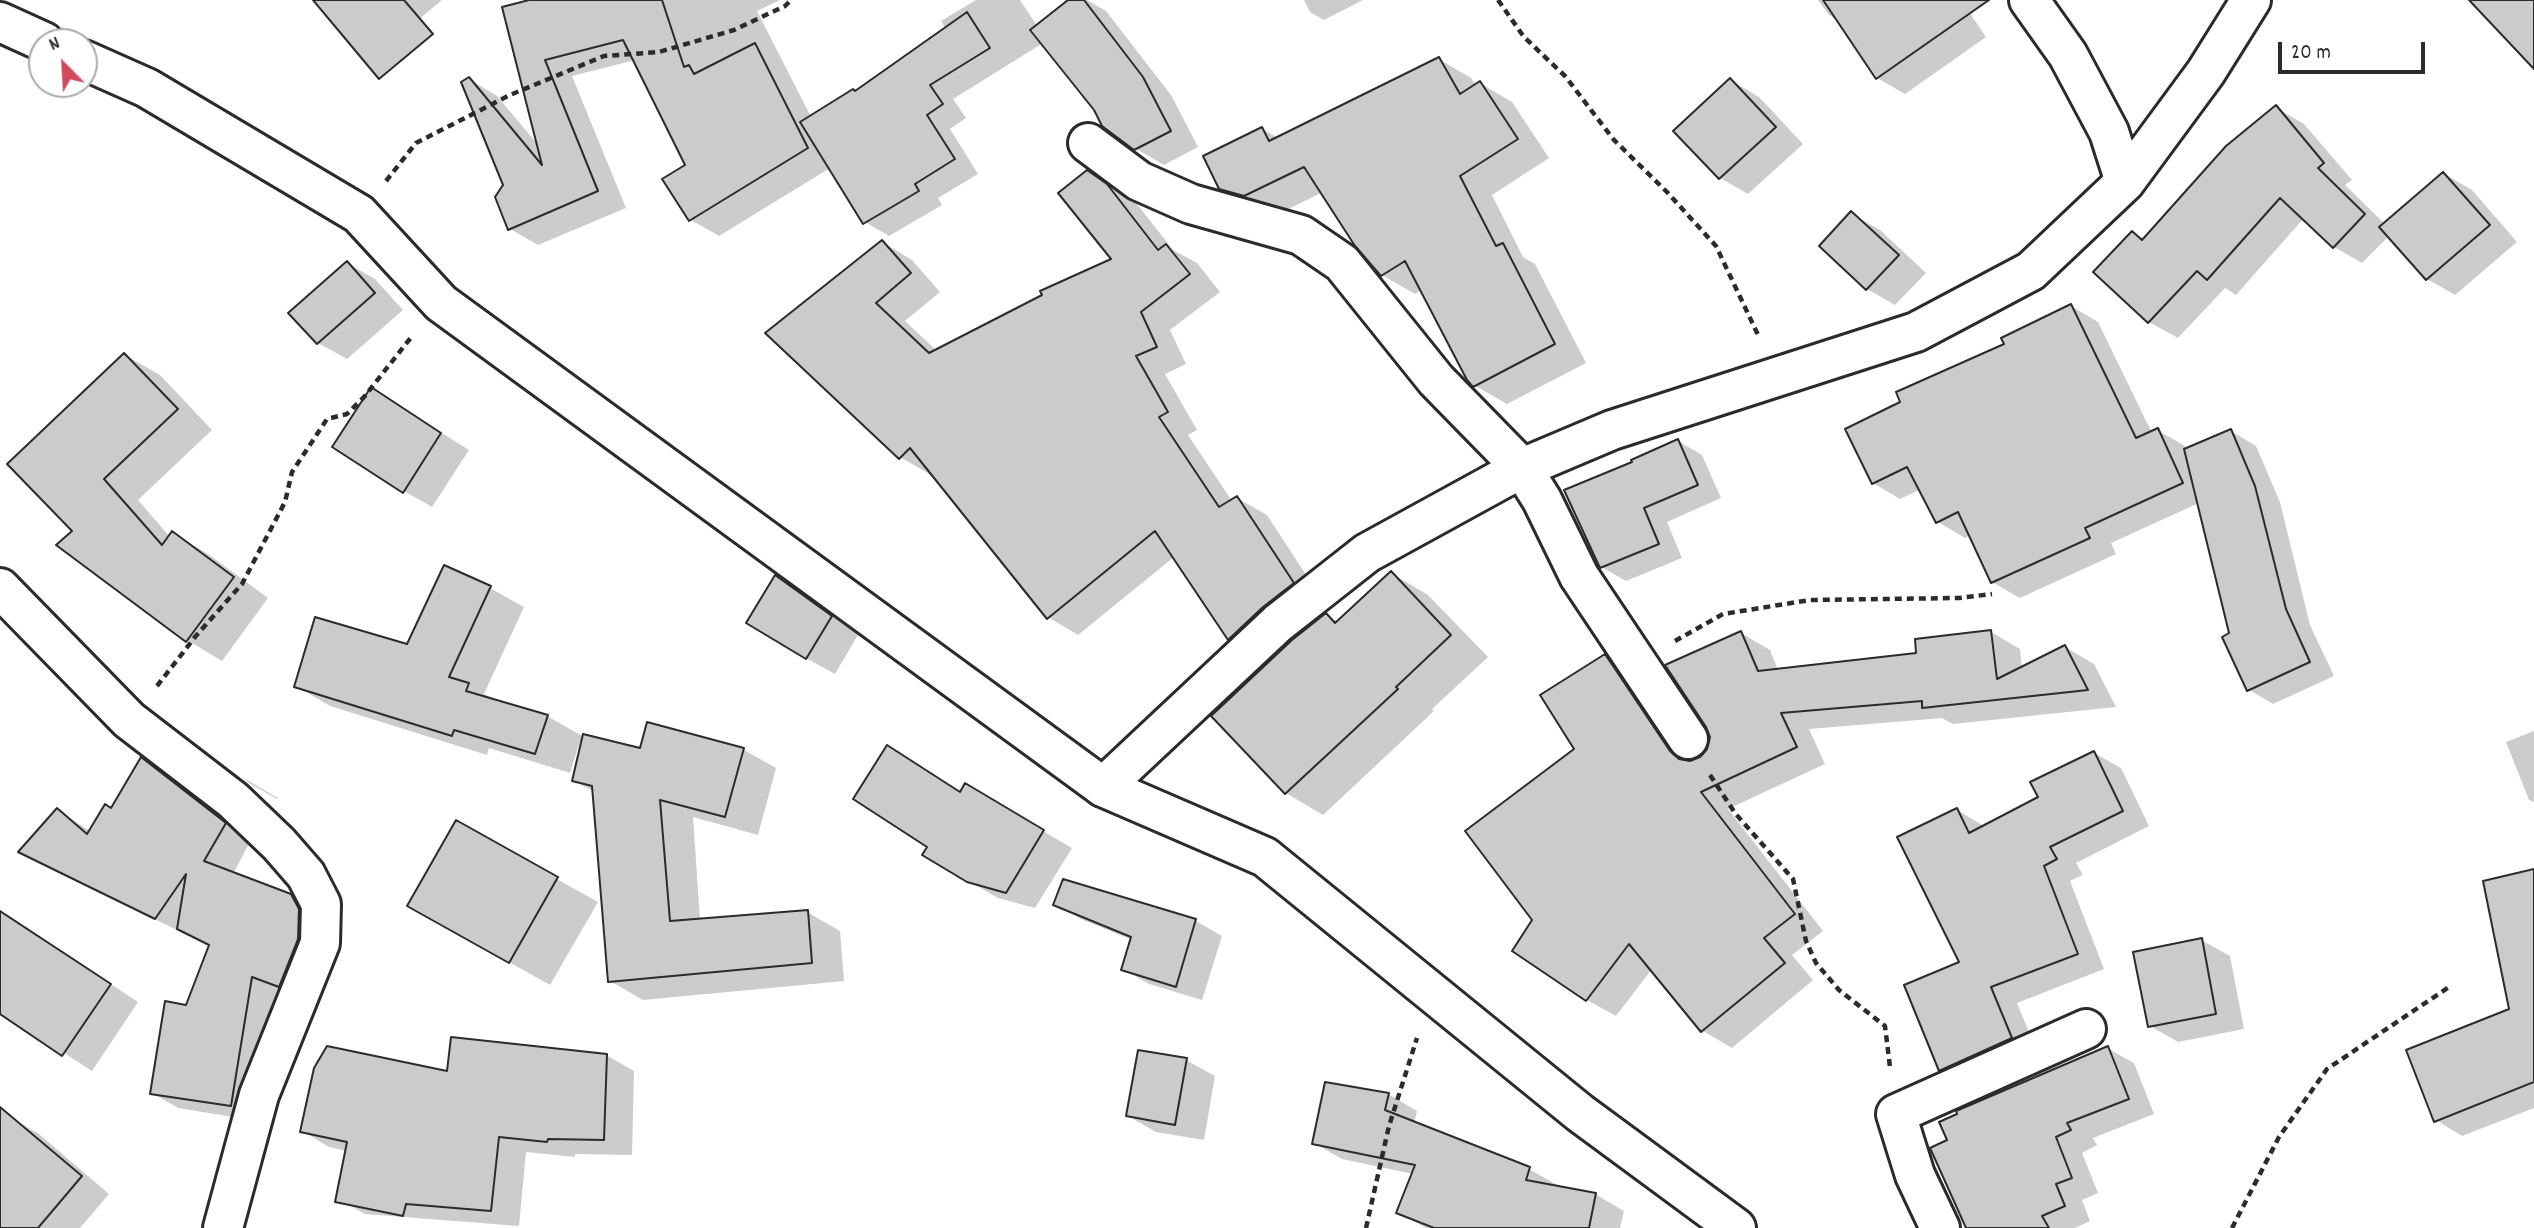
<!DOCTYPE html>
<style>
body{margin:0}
#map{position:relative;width:2534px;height:1228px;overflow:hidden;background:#fff;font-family:Dekko,sans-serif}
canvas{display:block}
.north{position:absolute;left:28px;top:28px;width:70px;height:70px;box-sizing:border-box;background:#fff;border:2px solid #aaa;border-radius:50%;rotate:336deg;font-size:19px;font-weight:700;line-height:28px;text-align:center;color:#2b2b2b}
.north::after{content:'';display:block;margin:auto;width:24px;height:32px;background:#d1495b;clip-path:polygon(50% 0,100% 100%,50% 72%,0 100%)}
.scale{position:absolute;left:2278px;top:42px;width:147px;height:32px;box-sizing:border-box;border:4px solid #2b2b2b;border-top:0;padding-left:9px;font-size:21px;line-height:24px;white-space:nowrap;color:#2b2b2b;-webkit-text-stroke:5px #fff;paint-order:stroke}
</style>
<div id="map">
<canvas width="2534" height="1228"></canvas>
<div class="north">N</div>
<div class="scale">20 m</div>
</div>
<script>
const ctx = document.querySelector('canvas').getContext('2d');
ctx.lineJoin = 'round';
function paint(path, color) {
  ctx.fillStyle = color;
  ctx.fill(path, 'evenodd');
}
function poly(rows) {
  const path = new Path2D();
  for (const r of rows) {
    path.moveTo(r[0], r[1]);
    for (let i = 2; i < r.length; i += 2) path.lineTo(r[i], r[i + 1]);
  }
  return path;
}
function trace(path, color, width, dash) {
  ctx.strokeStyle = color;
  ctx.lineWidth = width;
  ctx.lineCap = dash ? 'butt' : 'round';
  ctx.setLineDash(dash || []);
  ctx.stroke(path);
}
paint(poly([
 [363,0,442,0,406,30],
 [535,0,780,0,757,11,811,117,856,92,946,29,941,21,976,0,1020,0,1037,26,1071,0,1087,0,1106,11,1171,95,1198,147,1164,165,1135,148,1095,109,1043,43,953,99,966,118,950,129,978,174,938,198,942,205,889,236,865,222,830,168,719,236,691,220,665,180,687,165,635,60,572,76,626,208,538,245,510,229,505,185,469,79,497,96,539,146],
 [1304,0,1363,0,1324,20,1310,12],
 [1818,0,1961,0,1986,37,1905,94,1877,78,1839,21,1829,15],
 [1439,59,1471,78,1476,86,1480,83,1512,102,1549,158,1492,195,1523,257,1535,264,1586,363,1507,404,1474,385,1422,289,1415,294,1382,275,1323,192,1278,214,1254,207,1221,188,1262,129,1278,138],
 [1730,80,1759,97,1803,144,1748,194,1720,178],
 [2276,108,2304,124,2352,180,2345,185,2385,224,2444,174,2472,190,2517,242,2455,295,2427,279,2389,236,2362,263,2334,247,2304,218,2236,295,2225,288,2178,338,2149,322,2096,272,2133,233,2145,240],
 [1087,172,1137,204,1173,250,1197,263,1220,292,1170,330,1186,364,1165,374,1197,430,1188,435,1232,501,1237,498,1267,515,1323,601,1259,656,1229,639,1174,557,1078,635,1048,617,932,473,931,475,900,457,768,333,882,242,912,260,940,292,905,321,937,351,1113,260],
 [1852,214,1880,230,1926,273,1895,305,1867,289,1821,246],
 [347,263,375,279,403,310,347,359,318,343],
 [2071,306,2098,322,2152,433,2157,430,2185,446,2187,449,2231,431,2256,446,2280,502,2310,625,2334,676,2273,704,2248,689,2231,634,2199,503,2111,543,2116,554,2020,598,1992,582,1970,535,1965,538,1938,522,1921,489,1900,499,1873,483,1903,403],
 [125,355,160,375,212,430,138,500,170,537,173,533,208,554,268,598,222,661,187,640,74,532],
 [372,389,469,450,432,507,404,491],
 [1678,441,1702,455,1721,498,1667,522,1682,558,1626,581,1602,567,1634,463],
 [1391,573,1428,595,1488,657,1432,709,1434,711,1323,815,1286,793,1326,615,1338,622],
 [776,577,804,593,859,633,835,674,806,658],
 [490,588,524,607,484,694,499,702,547,716,584,737,641,750,744,750,776,768,758,835,693,817,700,920,807,912,840,931,844,981,643,1000,610,981,594,792,574,780,583,742,580,741,570,773,489,748,487,755,330,706,296,686,408,646],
 [1991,632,2020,649,2022,668,2065,647,2094,664,2116,707,1953,724,1942,718,1809,729,1825,764,1728,809,1823,931,1792,955,1813,980,1732,1048,1703,1031,1652,969,1616,1016,1587,1000,1534,920,1577,749,1605,656,1634,673,1693,761,1701,759,1709,750,1741,633,1770,650,1778,670,1918,655],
 [2534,731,2534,802,2529,800,2506,742],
 [888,747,962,793,966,786,1072,848,1035,908,998,898,968,881,929,847],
 [2094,753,2121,768,2149,826,2076,863,2083,875,2070,881,2104,969,2017,1003,2038,1054,1968,1085,1941,1069,1962,963,1957,810,1984,826,2040,798],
 [141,759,168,774,251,840,233,874,291,896,318,912,306,1001,279,991,258,1121,178,1108,152,1093,210,946,47,867,21,852,57,810,90,831,112,810],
 [242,777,278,798,277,799,249,783],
 [456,823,598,902,550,985,450,929],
 [2534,874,2534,1108,2462,1136,2436,1120,2511,1010],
 [1064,881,1196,921,1222,936,1202,1000,1149,984,1123,969,1132,940,1081,919,1055,904],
 [0,911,138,1002,92,1071,5,1015,0,1006],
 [2201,940,2230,956,2244,1029,2178,1042,2150,1026],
 [2107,1048,2134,1063,2154,1114,2093,1138,2097,1145,2082,1153,2098,1193,2082,1200,2090,1221,2075,1228,1969,1228],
 [606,1055,634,1071,632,1155,575,1154,575,1157,526,1152,519,1226,365,1214,337,1198,347,1151,329,1147,302,1131,449,1073],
 [1186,1060,1215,1076,1204,1140,1156,1132,1128,1116],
 [1388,1094,1417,1111,1414,1123,1529,1169,1557,1185,1557,1187,1595,1194,1624,1211,1620,1228,1426,1228,1398,1212,1413,1174,1342,1159,1314,1143],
 [11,1118,39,1134,109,1194,80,1228,6,1228,0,1223,0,1130]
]), '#0003');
const building = poly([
 [313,0,404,0,433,34,379,79,313,0],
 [529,0,662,0,684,67,689,65,694,74,755,43,808,148,689,221,662,179,685,165,623,40,545,60,598,191,508,230,495,197,503,185,461,82,469,77,542,165,502,7,529,0],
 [1068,0,1084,0,1143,77,1171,131,1134,150,1102,126,1094,110,1030,30,1068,0],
 [1823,0,1989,0,1876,79,1823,0],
 [2469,0,2534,0,2534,69,2469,0],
 [967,12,990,48,930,85,943,104,927,115,955,159,915,184,919,191,863,224,800,122,853,89,855,91,967,12],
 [1439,57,1460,94,1480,81,1518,139,1460,176,1496,246,1503,243,1555,344,1473,387,1467,380,1405,261,1381,276,1355,246,1304,167,1244,196,1219,189,1203,156,1262,127,1269,141,1439,57],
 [1730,78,1776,127,1719,179,1673,131,1730,78],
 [2276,105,2324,163,2318,168,2365,214,2333,248,2280,198,2207,280,2197,271,2148,323,2093,272,2132,231,2142,240,2226,146,2276,105],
 [1087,170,1107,184,1158,250,1166,244,1190,274,1141,312,1157,347,1136,356,1168,412,1159,417,1219,507,1237,496,1294,583,1263,607,1228,640,1155,531,1047,619,910,448,899,459,765,333,882,240,911,273,876,303,929,353,1042,295,1040,291,1111,259,1058,193,1087,170],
 [2443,172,2490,225,2426,280,2379,227,2443,172],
 [1851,211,1899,255,1866,290,1819,246,1851,211],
 [347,261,375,293,317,344,288,313,347,261],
 [2071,304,2136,438,2158,428,2183,483,2085,528,2090,538,1991,583,1958,512,1936,523,1907,467,1872,484,1845,429,1900,402,1896,392,2004,344,2001,338,2071,304],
 [124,353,178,409,104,479,162,545,172,531,234,577,186,642,56,545,72,531,7,464,124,353],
 [371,387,441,433,403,493,332,447,371,387],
 [2231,429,2255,486,2286,609,2310,662,2247,691,2222,637,2229,633,2184,449,2231,429],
 [1678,439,1698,485,1644,508,1659,544,1600,568,1564,490,1632,462,1631,460,1678,439],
 [444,565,491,586,449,677,469,683,466,691,548,715,535,754,454,730,452,736,294,687,315,617,407,644,444,565],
 [1391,571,1451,635,1396,687,1398,689,1285,794,1211,716,1292,640,1326,613,1335,623,1391,571],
 [775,575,832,616,806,659,746,623,775,575],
 [1991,630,1997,679,2065,645,2088,690,1922,708,1922,701,1781,713,1797,747,1701,792,1795,914,1764,938,1785,963,1701,1032,1629,944,1586,1001,1512,951,1532,920,1465,831,1574,749,1540,695,1605,654,1670,751,1679,759,1690,761,1700,757,1707,749,1710,737,1706,727,1665,665,1741,631,1758,671,1916,653,1915,639,1991,630],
 [647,722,744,748,725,817,660,800,670,921,808,910,812,963,608,982,592,786,572,781,583,734,640,748,647,722],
 [887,745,960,792,965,783,1044,830,1006,893,967,882,922,855,927,847,853,799,887,745],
 [2094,751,2123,811,2050,847,2057,859,2044,866,2078,954,1991,987,2012,1038,1939,1071,1904,985,1959,962,1897,837,1957,808,1969,833,2038,797,2030,782,2094,751],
 [141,757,226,823,204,861,291,894,299,909,298,939,279,987,252,977,231,1106,150,1094,165,1001,186,1005,209,945,177,929,186,874,155,919,18,852,57,808,87,834,105,804,111,808,141,757],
 [456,820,558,877,509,963,407,906,456,820],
 [2534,869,2534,1082,2434,1122,2406,1050,2509,1009,2483,881,2534,869],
 [1063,879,1196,919,1176,987,1121,970,1131,937,1053,905,1063,879],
 [0,911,111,984,62,1056,0,1014,0,911],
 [2202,938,2216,1014,2148,1027,2133,952,2202,938],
 [451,1037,607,1054,604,1140,548,1139,547,1142,499,1137,491,1211,406,1204,403,1216,335,1202,347,1142,300,1132,314,1068,327,1046,447,1071,451,1037],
 [2108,1046,2129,1099,2067,1123,2071,1130,2056,1137,2072,1178,2056,1184,2065,1206,2042,1216,2049,1228,1966,1228,1930,1148,1947,1140,1939,1122,1957,1114,1956,1111,2108,1046],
 [1138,1050,1187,1058,1175,1125,1126,1116,1138,1050],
 [1325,1082,1389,1093,1385,1110,1530,1167,1526,1180,1596,1193,1589,1228,1434,1228,1396,1213,1415,1165,1312,1144,1325,1082],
 [0,1107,82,1176,38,1228,0,1228,0,1107]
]);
paint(building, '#cbcbcb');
trace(building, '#2b2b2b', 2);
const minor = poly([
 [2029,0,2068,55,2109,132,2125,182],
 [1088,143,1139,181,1191,204,1301,235,1342,263,1436,380,1522,468,1542,500,1579,576,1688,739],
 [0,588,129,720,233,800,279,844,306,875,321,904,320,943,259,1095,223,1228],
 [1103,787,1278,623,1367,553,1522,468,1612,430,1916,332,2031,271,2125,182,2206,72,2251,0],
 [1940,1228,1915,1175,1896,1114,2086,1029]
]);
const major = poly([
 [0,22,44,42],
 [84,60,147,88,359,214,441,303,1103,787,1265,857,1580,1113,1736,1228]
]);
trace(minor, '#2b2b2b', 44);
trace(major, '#2b2b2b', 44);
trace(poly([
 [1498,0,1524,37,1565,76,1614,140,1667,192,1716,246,1759,337],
 [386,181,416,143,510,95,604,56,659,52,734,30,785,6,791,0],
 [1675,641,1723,614,1810,600,1959,598,1992,594],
 [157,686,195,637,242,584,285,502,292,472,327,419,347,414,364,397,413,335],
 [1710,775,1735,813,1793,879,1806,941,1816,963,1839,990,1885,1026,1890,1067],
 [1366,1228,1389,1126,1417,1038],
 [2232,1228,2279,1137,2327,1069,2449,987]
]), '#2b2b2b', 4.5, [7, 5]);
trace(minor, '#fff', 38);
trace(major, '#fff', 38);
</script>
